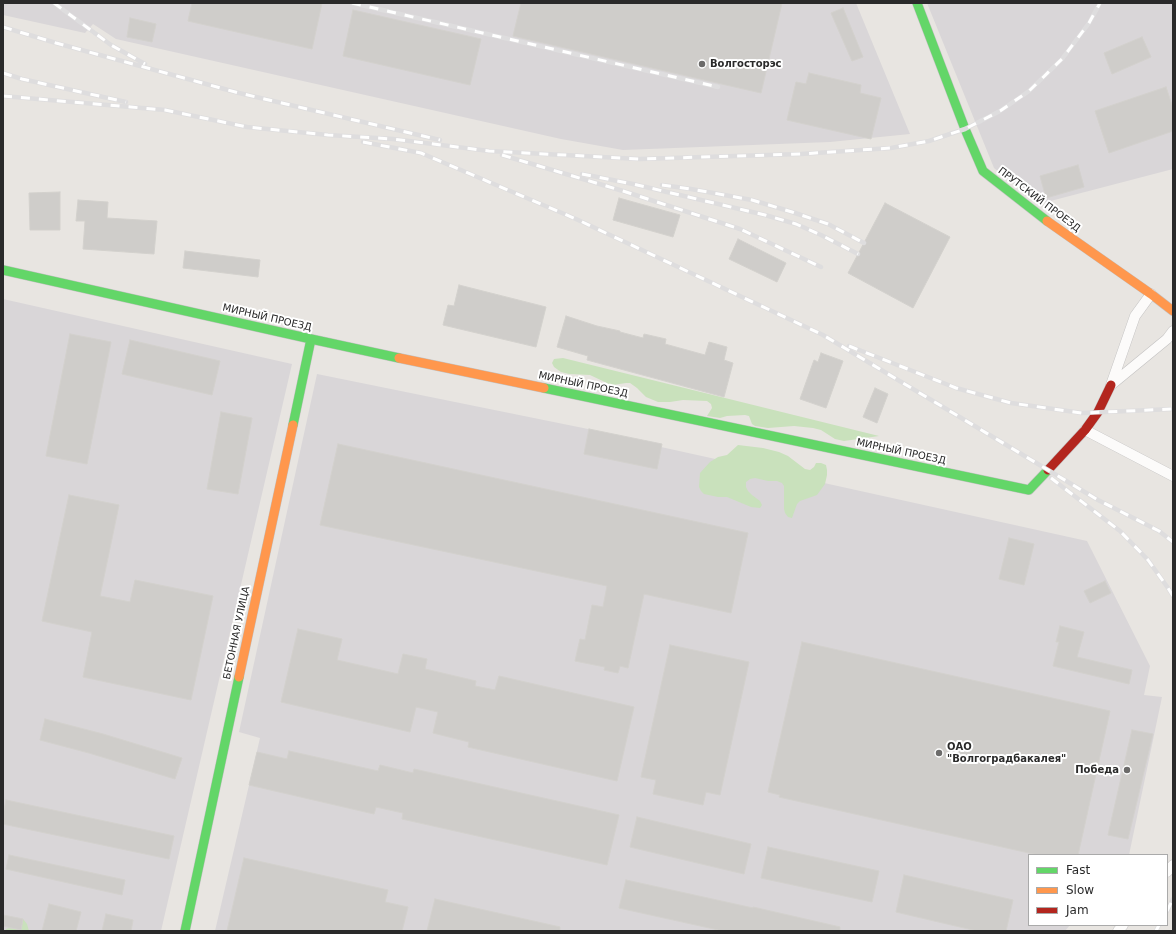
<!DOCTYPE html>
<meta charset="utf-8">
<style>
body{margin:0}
#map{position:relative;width:1176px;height:934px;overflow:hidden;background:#e8e5e1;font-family:"DejaVu Sans",sans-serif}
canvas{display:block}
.frame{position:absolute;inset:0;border:4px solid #2a2a2a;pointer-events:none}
.legend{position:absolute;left:1028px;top:854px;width:140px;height:72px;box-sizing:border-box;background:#fff;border:1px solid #aaa;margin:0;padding:5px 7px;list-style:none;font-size:12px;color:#2a2a2a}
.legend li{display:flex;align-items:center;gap:8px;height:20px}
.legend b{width:20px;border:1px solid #aaa}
</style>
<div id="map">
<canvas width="1176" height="934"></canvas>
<div class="frame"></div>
<ul class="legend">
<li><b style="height:5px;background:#63d668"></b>Fast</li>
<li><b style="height:5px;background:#ff974d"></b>Slow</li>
<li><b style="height:5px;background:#b3261e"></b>Jam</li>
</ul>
</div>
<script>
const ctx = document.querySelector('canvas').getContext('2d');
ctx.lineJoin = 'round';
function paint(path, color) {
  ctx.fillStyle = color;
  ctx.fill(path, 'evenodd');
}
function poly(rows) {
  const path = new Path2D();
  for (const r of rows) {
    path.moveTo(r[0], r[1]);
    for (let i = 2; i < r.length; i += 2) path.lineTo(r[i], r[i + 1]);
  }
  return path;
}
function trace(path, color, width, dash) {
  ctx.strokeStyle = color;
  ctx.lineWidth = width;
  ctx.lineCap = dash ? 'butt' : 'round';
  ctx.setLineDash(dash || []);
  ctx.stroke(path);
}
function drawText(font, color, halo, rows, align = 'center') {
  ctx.font = font + ' "DejaVu Sans",sans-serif';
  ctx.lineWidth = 4;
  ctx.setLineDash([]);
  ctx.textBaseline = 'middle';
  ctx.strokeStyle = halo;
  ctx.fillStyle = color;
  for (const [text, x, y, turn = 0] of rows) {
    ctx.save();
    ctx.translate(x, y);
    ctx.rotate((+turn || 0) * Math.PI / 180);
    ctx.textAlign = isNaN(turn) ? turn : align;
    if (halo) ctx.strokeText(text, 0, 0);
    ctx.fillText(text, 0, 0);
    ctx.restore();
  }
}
paint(poly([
 [3,3,856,3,910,134,830,142,623,150,561,139,116,39,93,24,85,33,3,15],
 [927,3,1173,3,1173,169,1039,204,994,168],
 [3,299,292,364,161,931,3,931],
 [317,374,662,444,661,447,1087,541,1150,666,1144,695,1162,697,1129,855,1029,855,1029,925,1070,925,1065,931,215,931,260,738,239,732]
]), '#d9d6d8');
paint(poly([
 [563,358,879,436,844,441,835,439,821,430,813,428,794,426,768,428,755,426,752,424,749,416,745,415,727,416,720,418,707,416,712,408,711,404,707,401,683,400,670,402,658,402,646,397,637,388,630,383,626,383,613,385,609,384,590,375,569,374,561,372,554,367,552,363,554,359],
 [738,445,763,448,779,452,788,456,805,469,810,470,814,467,816,463,821,463,826,465,827,470,827,475,825,484,817,495,800,501,797,504,792,518,788,517,785,513,784,509,784,486,782,483,777,481,768,481,755,478,750,479,746,482,746,487,748,491,752,495,760,501,762,505,760,508,751,507,727,497,718,497,704,494,701,491,699,487,700,473,710,462,718,457,727,455],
 [23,919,27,924,29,931,6,931,6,929,9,928,21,930]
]), '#c9e1bc');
const building = poly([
 [192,3,322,3,312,49,188,21,192,3],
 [521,3,782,3,761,93,513,36,521,3],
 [843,8,863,57,852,61,831,13,843,8],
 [353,10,481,39,470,85,343,56,353,10],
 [130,18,156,24,152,42,127,37,130,18],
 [1142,37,1151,57,1112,74,1104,53,1142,37],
 [809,73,861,85,860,93,881,98,871,139,787,120,796,82,806,84,809,73],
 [1166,87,1173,108,1173,131,1109,153,1095,111,1166,87],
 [1078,165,1084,187,1046,198,1040,176,1078,165],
 [60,192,60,230,30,230,29,193,60,192],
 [619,198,680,215,673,237,613,220,619,198],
 [78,200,108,202,107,218,157,221,154,254,83,249,85,221,76,221,78,200],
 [885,203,950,237,913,308,848,273,885,203],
 [738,239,786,263,777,282,729,259,738,239],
 [185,251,260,260,258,277,183,268,185,251],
 [459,285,546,307,536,347,443,325,448,305,454,306,459,285],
 [566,316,597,326,620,331,620,332,643,338,644,334,666,339,665,344,705,355,709,342,727,347,724,360,733,363,724,397,587,360,588,356,557,347,566,316],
 [70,334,111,342,87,464,46,456,70,334],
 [130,340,220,361,212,395,122,374,130,340],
 [821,353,843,361,826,408,800,399,814,360,818,362,821,353],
 [875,388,888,394,877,423,863,417,875,388],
 [221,412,252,418,238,494,207,489,221,412],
 [589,429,662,444,657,469,584,454,589,429],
 [338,444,748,533,731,613,644,594,628,668,620,666,618,673,604,670,605,667,575,661,580,639,585,640,592,605,603,607,607,586,320,525,338,444],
 [69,495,119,505,100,596,130,602,135,580,213,596,191,700,83,677,92,632,42,621,69,495],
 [1009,538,1034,544,1024,585,999,579,1009,538],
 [1105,581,1111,593,1090,603,1084,591,1105,581],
 [1060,626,1084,632,1077,657,1132,670,1129,684,1053,666,1059,642,1056,642,1060,626],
 [298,629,342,639,337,660,398,674,403,654,427,659,425,669,476,681,475,686,495,690,499,676,634,707,617,781,468,747,469,742,433,733,438,712,416,707,410,732,281,702,298,629],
 [802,642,1110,711,1078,855,1038,855,779,797,780,795,768,792,802,642],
 [670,645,749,662,720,795,706,792,703,805,653,794,656,780,641,777,670,645],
 [45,719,103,734,182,758,175,779,89,753,40,740,45,719],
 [1132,730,1153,734,1128,839,1108,835,1132,730],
 [289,751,378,771,380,765,413,773,414,769,619,815,607,865,402,819,403,813,376,807,374,814,249,785,257,752,287,759,289,751],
 [6,800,174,836,169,859,3,824,3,815,6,800],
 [637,817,751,844,744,874,630,847,637,817],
 [768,847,879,871,872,902,761,878,768,847],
 [9,855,125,880,122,895,6,869,9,855],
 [244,858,388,890,385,902,408,907,402,931,227,931,244,858],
 [904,875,1013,900,1006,931,977,931,896,912,904,875],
 [626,880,753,908,753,907,840,927,840,931,723,931,619,908,626,880],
 [435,899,560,927,560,931,427,931,435,899],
 [49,904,81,912,76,931,42,931,49,904],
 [106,914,133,920,131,931,102,931,106,914],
 [3,915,23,919,21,930,3,926,3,915]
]);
paint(building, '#cfcdca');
trace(building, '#d3d1cd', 1);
const street = poly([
 [1151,294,1135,316,1111,385,1167,339,1173,331],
 [1085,430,1173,476],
 [1167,872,1173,865],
 [1118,931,1123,925]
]);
const fast = poly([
 [917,3,965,129,983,171,1047,221],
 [3,270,311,339,399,358],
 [544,388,1029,490,1048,470],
 [293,425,311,339],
 [185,931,239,677]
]);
const slow = poly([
 [1047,221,1151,294,1173,311],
 [399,358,544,388],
 [239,677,293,425]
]);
const jam = poly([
 [1048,470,1085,430,1098,412,1111,385]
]);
trace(street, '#c2c1c1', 11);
trace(fast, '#c2c1c1', 10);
trace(slow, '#c2c1c1', 10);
trace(jam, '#c2c1c1', 10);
trace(street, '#fcfbfa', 10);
trace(fast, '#63d668', 9);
trace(slow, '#ff974d', 9);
trace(jam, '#b3261e', 9);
const rail = poly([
 [54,3,111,45,145,64],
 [352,3,718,87],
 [3,27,56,43,239,93,440,140],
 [3,73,22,79,126,102],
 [3,96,165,110,247,127,328,135,393,139,489,151,639,159,801,154,891,148,929,141,965,129,1000,111,1029,91,1062,59,1089,23,1100,3],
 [363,142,421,153,576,219,823,335,1098,500,1159,531,1173,542],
 [502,155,623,191,740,229,821,267],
 [582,174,633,184,765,215,796,224,821,235,858,254],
 [662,185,691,189,752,200,792,212,828,224,864,243],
 [849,346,956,388,1011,403,1082,413,1173,409],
 [1051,478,1120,531,1148,560,1168,588,1173,596],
 [1167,911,1173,899],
 [1156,931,1159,925]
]);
trace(rail, '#deddde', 4.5);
trace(rail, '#fff', 3, [9]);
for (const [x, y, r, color] of [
 [702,64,4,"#6c6b6a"],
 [939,753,4,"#6c6b6a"],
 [1127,770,4,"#6c6b6a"]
]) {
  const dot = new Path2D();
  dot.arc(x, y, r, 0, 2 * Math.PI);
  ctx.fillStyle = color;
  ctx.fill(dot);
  trace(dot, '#fff', 1.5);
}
drawText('bold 10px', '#2a2a2a', '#fff', [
 ["Волгосторэс",710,64],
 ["ОАО",947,747],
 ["\"Волгоградбакалея\"",947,759],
 ["Победа",1119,770,"right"]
], 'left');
drawText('10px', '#2a2a2a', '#fff', [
 ["ПРУТСКИЙ ПРОЕЗД",1039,200,37],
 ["МИРНЫЙ ПРОЕЗД",267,318,13],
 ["МИРНЫЙ ПРОЕЗД",583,385,12],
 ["МИРНЫЙ ПРОЕЗД",901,452,12],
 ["БЕТОННАЯ УЛИЦА",237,633,-78]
]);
</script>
